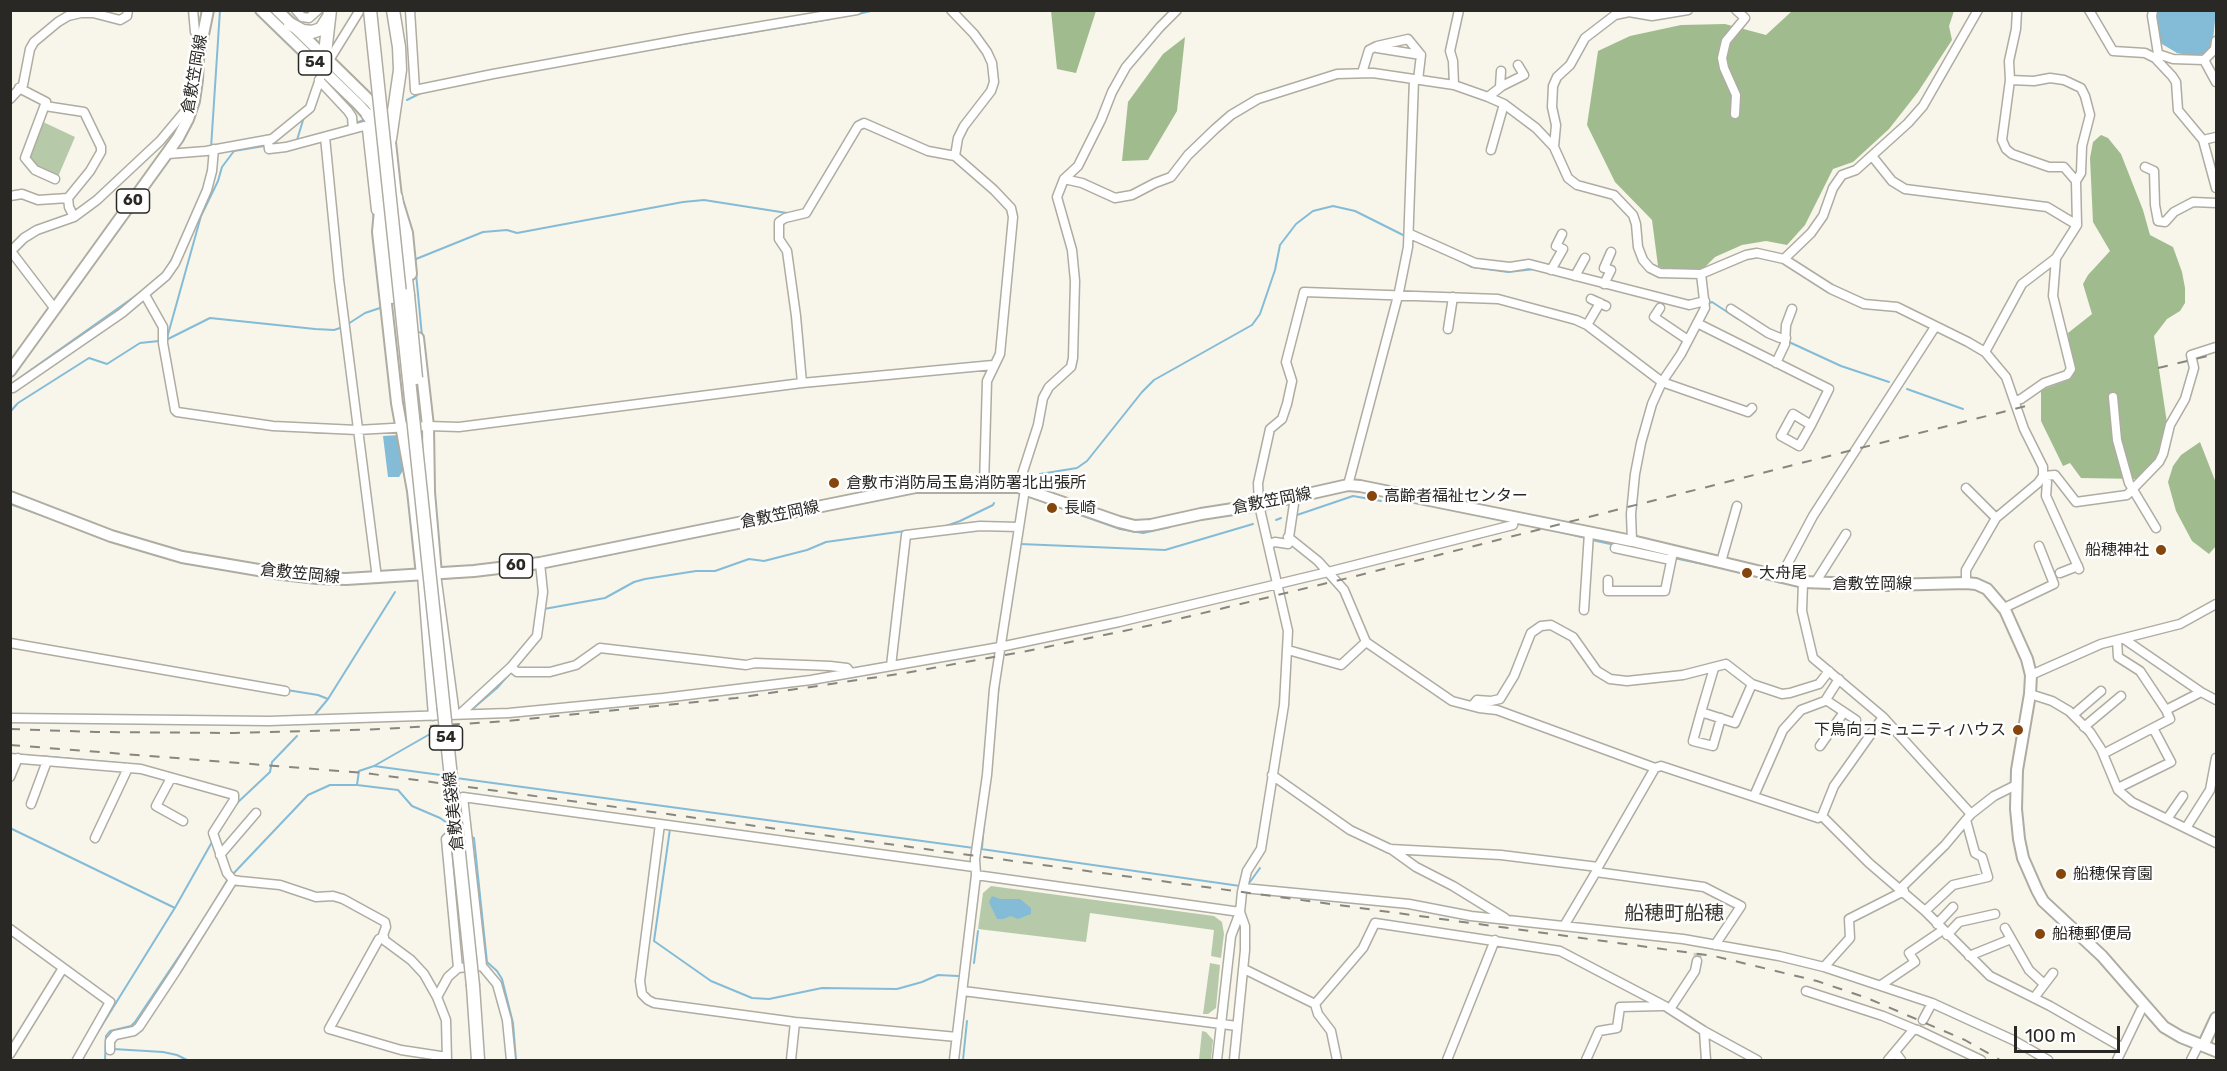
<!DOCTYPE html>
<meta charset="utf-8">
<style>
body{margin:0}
#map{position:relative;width:2227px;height:1071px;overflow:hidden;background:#f8f5ea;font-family:Rubik,sans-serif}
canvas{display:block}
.frame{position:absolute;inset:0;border:12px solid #292824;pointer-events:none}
.scale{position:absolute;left:2014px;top:1026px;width:106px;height:27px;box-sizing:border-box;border:3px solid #292824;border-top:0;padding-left:8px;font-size:18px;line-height:21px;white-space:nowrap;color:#292824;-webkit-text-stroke:4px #fff;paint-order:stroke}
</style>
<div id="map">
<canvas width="2227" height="1071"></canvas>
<div class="frame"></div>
<div class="scale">100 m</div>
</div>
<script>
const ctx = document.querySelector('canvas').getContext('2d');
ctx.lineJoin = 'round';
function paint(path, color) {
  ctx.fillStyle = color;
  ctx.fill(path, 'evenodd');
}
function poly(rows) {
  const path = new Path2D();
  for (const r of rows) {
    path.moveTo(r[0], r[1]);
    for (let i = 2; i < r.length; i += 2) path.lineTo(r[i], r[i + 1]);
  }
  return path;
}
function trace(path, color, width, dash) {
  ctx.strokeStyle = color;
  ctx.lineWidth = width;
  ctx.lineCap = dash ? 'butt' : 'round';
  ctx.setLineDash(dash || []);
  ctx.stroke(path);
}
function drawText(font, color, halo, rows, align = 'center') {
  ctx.font = font + ' Rubik,"Noto Sans JP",sans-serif';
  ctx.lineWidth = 5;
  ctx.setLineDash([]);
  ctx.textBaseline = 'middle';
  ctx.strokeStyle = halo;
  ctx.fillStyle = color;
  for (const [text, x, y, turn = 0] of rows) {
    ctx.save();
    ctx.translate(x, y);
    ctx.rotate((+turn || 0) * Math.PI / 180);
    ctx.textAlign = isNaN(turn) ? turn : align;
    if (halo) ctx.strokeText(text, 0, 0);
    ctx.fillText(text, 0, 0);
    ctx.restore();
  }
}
paint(poly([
 [41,121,75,137,57,179,35,167,28,158],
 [991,886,1214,916,1222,922,1224,934,1221,958,1211,956,1214,930,1090,913,1086,942,978,929,983,893],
 [1210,963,1220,965,1216,1008,1208,1014,1203,1014],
 [1202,1031,1206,1032,1213,1040,1211,1060,1199,1060]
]), '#b6c9a9');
paint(poly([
 [1051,11,1096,11,1076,73,1057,69],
 [1792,11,1954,11,1949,26,1952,40,1918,92,1889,129,1853,162,1833,169,1805,225,1787,245,1766,241,1742,245,1715,257,1704,268,1693,272,1666,270,1658,266,1652,220,1615,182,1587,125,1598,51,1630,36,1681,25,1725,24,1766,35],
 [1185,37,1177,111,1148,160,1122,161,1128,102,1163,54],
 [2101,135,2108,138,2121,154,2143,210,2150,235,2173,247,2182,272,2185,288,2185,303,2180,311,2167,319,2154,336,2167,423,2159,455,2138,479,2081,478,2070,463,2063,466,2041,421,2041,390,2068,380,2073,370,2068,333,2092,314,2083,284,2088,275,2110,251,2093,222,2090,158,2093,142],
 [2200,442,2216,483,2216,546,2209,554,2192,541,2176,511,2168,482,2173,466,2181,455]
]), '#a0bc8e');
paint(poly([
 [2155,11,2216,11,2212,49,2205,54,2192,56,2177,53,2162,44,2157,32],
 [399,435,404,469,399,477,388,477,383,436],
 [992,896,1000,899,1020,899,1031,908,1031,914,1018,919,1011,916,1003,919,997,919,989,902]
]), '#84bcd7');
trace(poly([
 [858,14,875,10],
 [612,56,831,19],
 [407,100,421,93],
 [345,127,364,120],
 [297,140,304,117],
 [211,148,220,10],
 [373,210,374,222],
 [1459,260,1472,267,1508,272,1535,269],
 [415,261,416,259,483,232,507,230,517,233,683,202,704,200,787,213],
 [167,268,176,252],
 [416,273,422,336],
 [1707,304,1712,302,1738,319],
 [382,307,388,369],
 [348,324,365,313,380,308],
 [167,338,201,216,218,181,222,167,234,151,276,144],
 [166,340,210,318,315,329,334,330,343,327],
 [1789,342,1841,366,1889,382],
 [11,384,141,292],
 [1907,389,1963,409],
 [10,412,18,403,89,358,107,364,140,343,159,341],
 [309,432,327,433],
 [376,433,397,433],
 [433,435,433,450],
 [1040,474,1077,468,1087,461,1142,392,1154,380,1252,325,1260,314,1275,270,1280,245,1296,224,1313,211,1333,206,1355,211,1405,236],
 [873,501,917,492],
 [1044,502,1120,529,1143,533,1170,527],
 [10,504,50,518],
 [1297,515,1353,496,1381,501],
 [1276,520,1281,518],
 [946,526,960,521,993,505,994,503],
 [1539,527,1586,538],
 [1592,540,1615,545],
 [1020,544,1165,550,1253,524],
 [125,546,184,563,225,570],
 [1674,558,1727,569],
 [440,560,441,567],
 [547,567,617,553],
 [517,571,538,568],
 [440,579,464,577],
 [304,582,332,584],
 [544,609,605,598,634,582,645,579,696,571,715,571,749,559,764,561,807,550,826,542,905,531],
 [517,666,536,643],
 [287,690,318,695,328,699],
 [997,702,999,684],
 [469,712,497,688,513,670],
 [313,717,328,699,395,592],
 [39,756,140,765],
 [374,766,448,776],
 [456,778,974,848],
 [357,785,359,771,374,766,430,734],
 [236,804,270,772,272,762,297,736],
 [10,828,175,908],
 [670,829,654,941,711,981,752,998,769,999,822,988,897,989,922,982,938,975,958,976],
 [471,836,474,838,487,962,497,971,502,979,513,1023,516,1060],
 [982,848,984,824],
 [981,849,1240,886],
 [232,875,308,795,330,785,357,785,398,790,412,806,440,818,453,827],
 [1250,882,1260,868],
 [208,913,228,879],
 [974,963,978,931],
 [96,1035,176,906,212,842],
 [113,1049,163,1052,177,1055,187,1060],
 [82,1060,89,1047],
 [105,1060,106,1036,110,1031,131,1026,135,1022,200,925],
 [963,1060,967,1021]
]), '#84bcd7', 2);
trace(poly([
 [1697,961,1698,950]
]), '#cfccc2', 8, [8, 4]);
const minor = poly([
 [193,10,195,32,201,40],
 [296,10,302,17,309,18,318,10],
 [410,10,415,90,493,74,691,38,857,10],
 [951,10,974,34,987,52,992,63,994,82,991,91,964,126,958,138,955,156,994,190,1011,208,1013,217,1000,354,987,381,984,485],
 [2089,10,2113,51,2145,53,2155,58,2172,76,2176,82,2178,110,2203,140,2216,188],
 [2153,10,2152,16,2158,54,2156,57],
 [1377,48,1421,55],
 [2158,54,2173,59,2204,60,2215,49,2216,41],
 [2204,60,2216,82],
 [1362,73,1369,50,1377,46,1408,39,1421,55,1418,80],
 [319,80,348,111,352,117,353,129],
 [2010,80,2034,81,2050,78,2064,80,2081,88,2085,96,2090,115,2082,146,2081,173,2076,181],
 [1454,85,1453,61,1450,51,1459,10],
 [1500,87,1501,71],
 [19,88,46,102,25,158,35,170,55,179],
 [1488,97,1502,86,1524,75,1518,65],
 [10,99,23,85,30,49,34,42,58,22,68,16,81,13,93,13,120,20,127,16,128,10],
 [45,106,84,112,101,147,101,152,90,171,68,198,69,207,74,217],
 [1735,114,1736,95,1724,68,1722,58,1726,41,1745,18,1736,10],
 [325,137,339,280,377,578],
 [2203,140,2216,137],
 [268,141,269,149,286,147,364,126,367,129,376,210],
 [1554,147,1556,125,1552,107,1553,86,1557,77,1570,65,1585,38,1615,15,1629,12,1652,16,1688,10],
 [1491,150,1504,104],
 [168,154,206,151,272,139,310,108,323,70,360,10],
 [1872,156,1892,181,1905,189,2047,207,2077,225],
 [2145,167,2154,171,2155,205,2158,221,2165,222,2174,212,2193,202,2216,203],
 [1064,179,1082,183,1115,198,1132,195,1155,183,1171,177,1188,155,1215,129,1231,115,1258,99,1337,74,1373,73,1454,85,1488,97,1504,104,1536,128,1554,147,1568,178,1577,185,1614,195,1633,215,1636,224,1638,247,1643,260,1650,268,1660,273,1701,274,1746,255,1757,253,1784,259,1831,289,1864,304,1897,307,1968,342,1985,352,2006,377,2024,429,2043,467,2043,476,2047,482,2046,496,2079,569],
 [10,196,22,194,38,200,68,198],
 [1410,234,1475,263,1510,267,1529,264,1689,305,1705,301],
 [10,250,55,309],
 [10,252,24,238,37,230,74,217,97,200,160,141,191,104],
 [1784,259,1811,233,1823,216,1833,188,1842,175,1856,170,1908,123,1923,106,1978,10],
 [1551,270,1563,249,1556,246,1562,234],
 [1575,276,1585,258],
 [1604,284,1611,270,1604,268,1611,252],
 [145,295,163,327,163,343,175,410,177,412,273,426,357,430,428,426,459,427,802,383,993,365],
 [1591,299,1606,306],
 [1660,308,1654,317,1688,340],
 [1731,309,1768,333,1780,338,1786,338],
 [1697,323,1829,389,1811,425,1799,446,1781,436,1793,414,1811,425],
 [1587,325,1600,303],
 [1448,329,1453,297],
 [1985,352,2022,284,2056,258,2077,225,2076,181,2064,167,2049,167,2012,154,2006,149,2002,140,2010,80,2009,61,2016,29,2017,10],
 [1776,363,1785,344,1786,325,1792,309],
 [802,383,796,316,787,251,779,239,779,222,785,218,806,213,858,126,864,123,928,151,955,156],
 [10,387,13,388,122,313,166,276,175,263,207,190,212,171,214,149],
 [2113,397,2117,440,2129,483,2156,528],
 [2015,401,2021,399,2044,383,2067,375,2071,369,2053,296,2056,258],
 [2043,476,2055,475,2076,502,2127,495,2159,462,2163,454,2170,425,2185,399,2194,368,2191,355,2216,347],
 [1348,485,1399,292,1408,247,1414,79],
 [1018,487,1038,425,1043,398,1049,387,1071,367,1073,358,1075,281,1072,250,1057,197,1064,179,1078,166,1101,120,1112,92,1126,67,1160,27,1177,10],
 [1966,488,1996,518],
 [1288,537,1318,561,1344,590,1366,642,1452,701,1479,708,1497,710,1655,768,1661,766,1818,818,1822,816,1869,863,1925,911,1990,976,2050,1006,2123,1048],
 [1632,541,1631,514,1635,474,1641,443,1652,404,1662,382,1681,354,1705,308,1701,274],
 [1269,544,1275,542,1288,544,1295,497],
 [1615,548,1671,560],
 [1721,562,1737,506],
 [2060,573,2078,566],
 [436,574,455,715],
 [422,575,433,716],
 [1780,578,1813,516,1935,327],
 [1608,580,1608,591,1665,591,1673,552],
 [1803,582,1802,611,1813,658,1883,717,1971,814],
 [1815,583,1846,534],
 [1966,583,1966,570,1996,518,2038,483,2043,476],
 [2004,608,2054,584,2039,546],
 [1584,610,1589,533],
 [2124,639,2201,692],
 [2117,640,2118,657,2140,671,2166,710,2201,692,2216,700],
 [10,643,285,691],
 [1288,650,1341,665,1366,642],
 [891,666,906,535,980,526,1019,527],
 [511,667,517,672,550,672,576,665,600,648,746,665,755,663,830,666,847,668,851,673],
 [1714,668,1701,712,1735,723,1752,684,1782,694,1790,693,1819,684,1829,671],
 [2031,675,2101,644,2180,624,2216,604],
 [2030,694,2052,701,2069,711,2090,732,2101,749,2118,790,2132,802,2216,843],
 [1826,700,1856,720],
 [1472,706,1477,700,1491,701,1500,699,1514,676,1531,633,1541,626,1551,625,1573,637,1597,671,1610,679,1627,681,1683,675,1726,664,1752,684],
 [1701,712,1693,741,1713,746,1721,718],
 [460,714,511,667,537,636,543,592,540,563],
 [2073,715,2101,691],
 [10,718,269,721,509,713,663,698,811,680,1000,647,1119,622,1328,572,1505,527,1513,525,1515,517],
 [2084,727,2121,696],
 [1820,746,1844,712],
 [2103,754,2170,719,2166,710],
 [10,758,141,769,234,795,234,800,213,833,227,873,233,880,240,881,280,885,316,897,333,896,343,899,385,922,386,927,383,935,384,940,411,960,424,974,437,997,446,1020,447,1060],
 [1272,775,1350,830,1390,849,1501,855,1598,867,1655,768],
 [10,777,18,758],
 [171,778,156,806,183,821],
 [2118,788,2171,762,2153,728],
 [1754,796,1783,730,1801,710,1825,701,1839,679],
 [31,804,47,761],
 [1822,816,1834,786,1883,717],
 [2167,819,2183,796],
 [660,824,640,981,642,994,648,1000,654,1003,795,1022,957,1037],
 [2186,828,2210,790,2216,758],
 [95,838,128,768],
 [1391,849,1416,867,1453,886,1505,918],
 [220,855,256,813],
 [976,875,1240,912],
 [1243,888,1409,904,1471,916,1683,939,1779,956,1824,967,1932,1003,2013,1040,2048,1060],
 [1901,888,1945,845,1971,814,1994,796,2016,785],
 [1925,911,1953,885,1988,877,1982,857,1975,853,1966,820],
 [1937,924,1953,907],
 [1564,926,1596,872,1704,887,1741,906,1715,945],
 [2005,928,2029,970,2044,984],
 [10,929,110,1002,77,1060],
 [1947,935,1959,922,1995,914],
 [384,937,379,939,329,1029,401,1050,447,1057],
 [1969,956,2011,939],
 [482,966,463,797,974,867],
 [1824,967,1850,938,1849,919,1904,891],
 [458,968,446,839,452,833,460,836],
 [1244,969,1315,1004],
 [1881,985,1915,962,1909,953,1943,930],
 [963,991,1237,1026],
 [1806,991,1883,1016,1914,1029],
 [437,997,448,977,458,968,482,966,497,984,507,1020,511,1060],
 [2034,998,2053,973],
 [1670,1009,1695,971,1697,961],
 [1923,1020,1932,1003],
 [1918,1030,1981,1060],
 [1704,1031,1706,1060],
 [110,1050,110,1041,115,1035,134,1031,139,1027,176,971,233,880],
 [1895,1052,1901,1060],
 [10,1054,63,968],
 [791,1060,795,1022],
 [954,1060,976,875,975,859,987,775,994,689,1025,489],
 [1217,1060,1231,936,1240,912,1242,892,1247,871,1261,849,1284,705,1288,631,1259,505,1258,483,1270,429,1282,419,1287,404,1292,381,1286,362,1304,292,1498,299,1576,320,1587,325,1662,382,1748,412,1752,408],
 [1234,1060,1245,950,1245,926,1240,912],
 [1337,1060,1331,1031,1318,1014,1315,1004,1363,948,1375,923,1560,951,1665,1006,1704,1031,1757,1060],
 [1447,1060,1495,940],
 [1586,1060,1599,1031,1617,1028,1620,1007,1662,1006],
 [1888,1060,1914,1029,1917,1030],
 [2117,1060,2141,1010,2146,1006],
 [2191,1060,2199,1044]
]);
const major = poly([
 [261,10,359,105,368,115,373,127,381,199,378,232,397,403,413,491,422,575],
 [277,10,372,103,383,116],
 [389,133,396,197,407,233,411,274],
 [418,338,428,426,429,492,436,574],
 [10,371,178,138,188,119,194,101,197,80,198,59,208,10],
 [10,497,111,536,182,557,282,574,317,578,346,579,474,571,540,563,916,487,1018,487,1119,522,1135,526,1151,525,1201,514,1259,505,1348,485,1360,486,1632,541,1803,582,1887,585,1966,583,1976,584,1987,589,2005,610,2027,659,2031,675,2030,694,2017,770,2016,809,2019,839,2023,858,2037,890,2043,901,2102,956,2164,1027,2181,1037,2216,1051],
 [2203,1046,2216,1018]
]);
const highway = poly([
 [290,24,303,31,312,32,321,29,328,18],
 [323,70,330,10],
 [368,115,381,119,389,115],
 [390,139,400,70,399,47,393,10],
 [396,197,408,295],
 [381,199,392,297],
 [473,986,478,1060]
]);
trace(minor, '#afaca2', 11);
trace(major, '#afaca2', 14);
trace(highway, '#afaca2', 15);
trace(minor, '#fff', 8);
trace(major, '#fff', 10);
trace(highway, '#fff', 12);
trace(poly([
 [2158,368,2216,354],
 [10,729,96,732,235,733,384,729,508,721,736,698,905,673,1027,651,1162,623,1348,578,2034,404],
 [10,745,365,773,1714,956,1817,981,1867,998,1965,1040,2000,1060]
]), '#88877f', 2, [10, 10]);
const highwayBridge = poly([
 [370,10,473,986],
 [408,295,416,378]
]);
trace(highwayBridge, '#afaca2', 15, []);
trace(highwayBridge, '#fff', 12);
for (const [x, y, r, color] of [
 [834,483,6,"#85450b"],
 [1372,496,6,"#85450b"],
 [1052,508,6,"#85450b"],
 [2161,550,6,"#85450b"],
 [1747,573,6,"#85450b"],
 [2018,730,6,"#85450b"],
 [2061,874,6,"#85450b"],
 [2040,934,6,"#85450b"]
]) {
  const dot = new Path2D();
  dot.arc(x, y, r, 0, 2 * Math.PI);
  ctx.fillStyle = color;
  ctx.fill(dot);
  trace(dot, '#fff', 2);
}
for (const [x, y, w] of [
 [315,63,33],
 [133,201,33],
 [516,566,33],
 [446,738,33]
]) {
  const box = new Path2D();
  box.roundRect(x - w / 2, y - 12, w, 24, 4.5);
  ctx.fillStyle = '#fff';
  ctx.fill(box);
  trace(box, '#292824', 1.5);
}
drawText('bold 15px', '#292824', null, [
 ["54",315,63],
 ["60",133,201],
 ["60",516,566],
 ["54",446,738]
]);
drawText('16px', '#292824', '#fff', [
 ["倉敷笠岡線",195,74,-80],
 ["倉敷笠岡線",1272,501,-11],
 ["倉敷笠岡線",780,515,-12],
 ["倉敷笠岡線",300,574,6],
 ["倉敷笠岡線",1872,584],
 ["倉敷美袋線",454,811,-96]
]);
drawText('16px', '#292824', '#fff', [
 ["倉敷市消防局玉島消防署北出張所",846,483],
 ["高齢者福祉センター",1384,496],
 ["長崎",1064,508],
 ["船穂神社",2149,550,"right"],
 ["大舟尾",1759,573],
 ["下鳥向コミュニティハウス",2006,730,"right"],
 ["船穂保育園",2073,874],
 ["船穂郵便局",2052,934]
], 'left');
drawText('20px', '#39362e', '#fff', [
 ["船穂町船穂",1674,914]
]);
</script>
